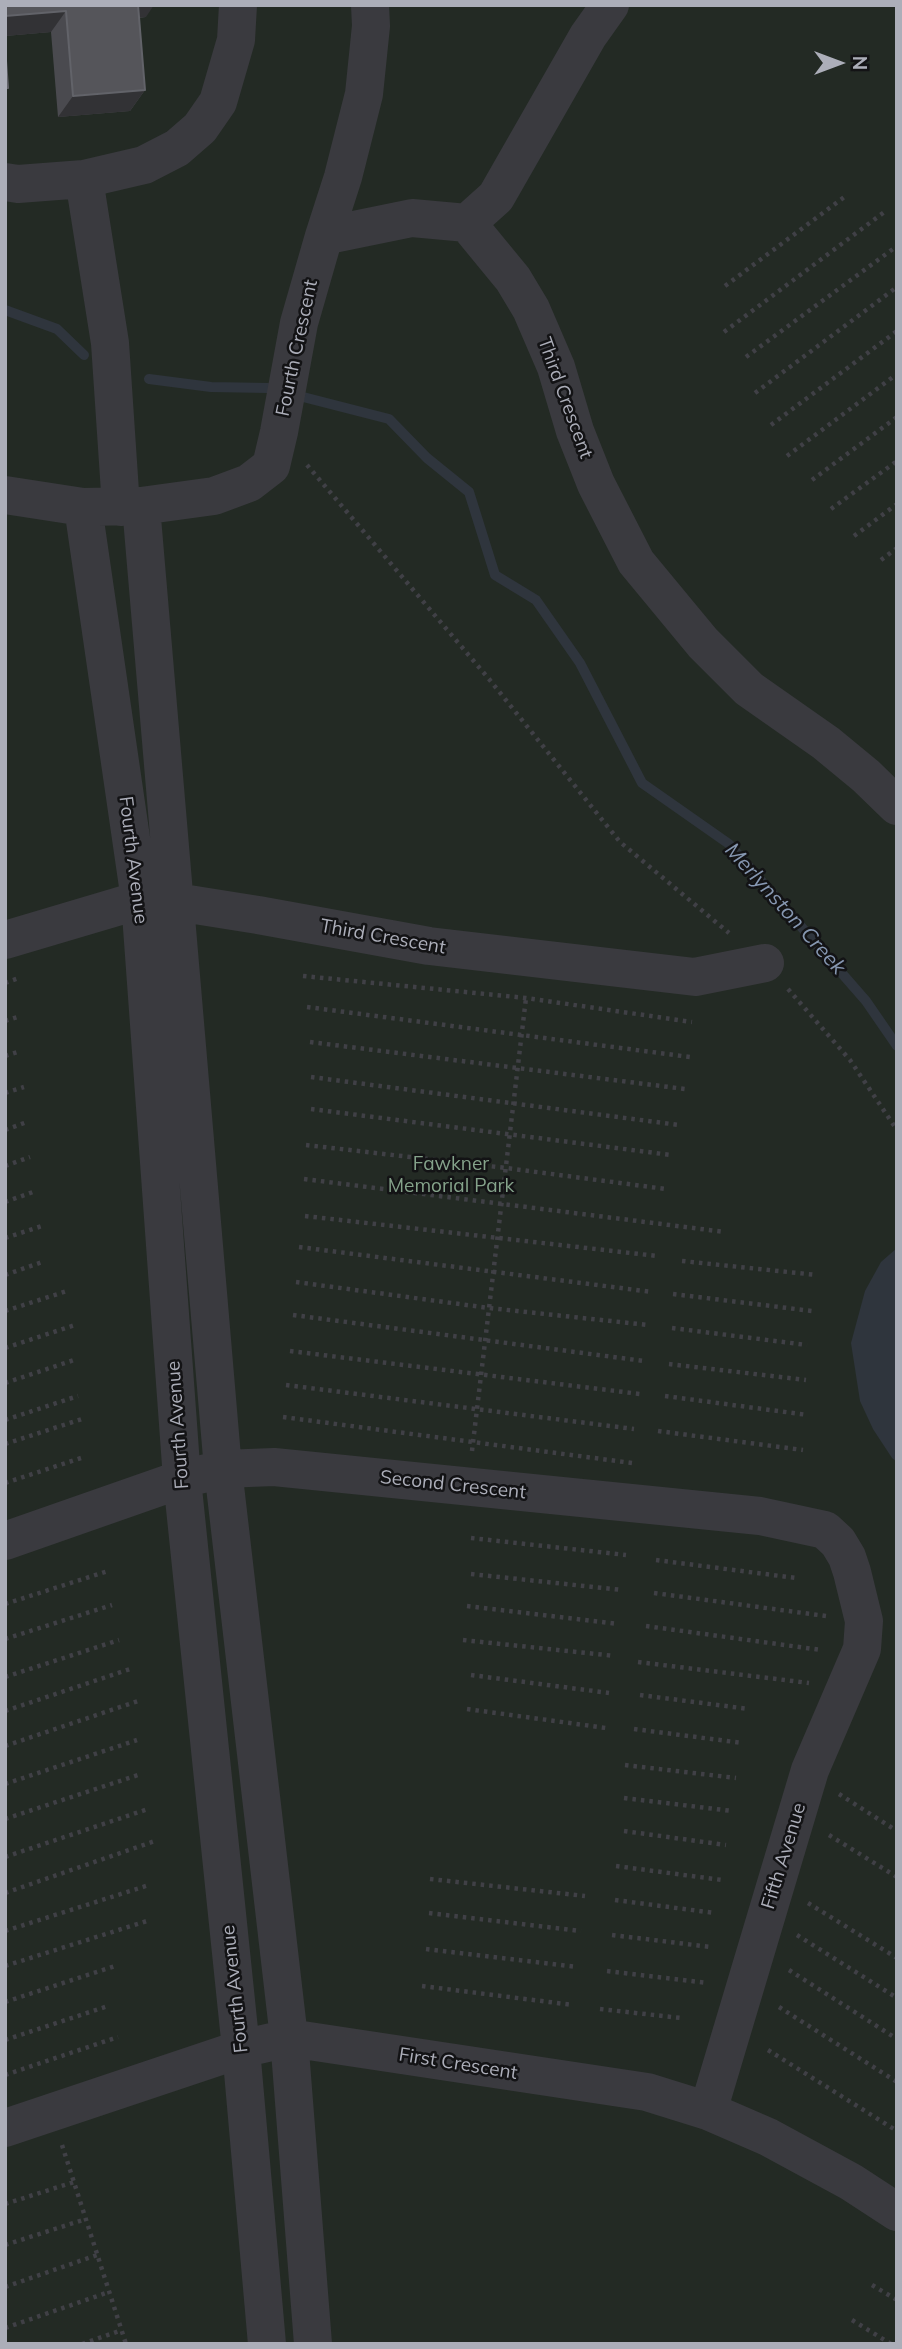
<!DOCTYPE html>
<style>
body{margin:0}
#map{position:relative;width:902px;height:2349px;overflow:hidden;background:#19181a;font-family:Mulish,sans-serif}
canvas{display:block}
.frame{position:absolute;inset:0;border:7px solid #acaeb9;pointer-events:none}
.north{position:absolute;left:804px;top:28px;width:70px;height:70px;-webkit-text-stroke:5px #131315;paint-order:stroke;rotate:90deg;font-size:19px;font-weight:700;line-height:28px;text-align:center;color:#acaeb9}
.north::after{content:'';display:block;margin:auto;width:24px;height:32px;background:#acaeb9;clip-path:polygon(50% 0,100% 100%,50% 72%,0 100%)}
</style>
<div id="map">
<canvas width="902" height="2349"></canvas>
<div class="frame"></div>
<div class="north">N</div>
</div>
<script>
const ctx = document.querySelector('canvas').getContext('2d');
ctx.lineJoin = 'round';
function paint(path, color) {
  ctx.fillStyle = color;
  ctx.fill(path, 'evenodd');
}
function poly(rows) {
  const path = new Path2D();
  for (const r of rows) {
    path.moveTo(r[0], r[1]);
    for (let i = 2; i < r.length; i += 2) path.lineTo(r[i], r[i + 1]);
  }
  return path;
}
function trace(path, color, width, dash) {
  ctx.strokeStyle = color;
  ctx.lineWidth = width;
  ctx.lineCap = dash ? 'butt' : 'round';
  ctx.setLineDash(dash || []);
  ctx.stroke(path);
}
function drawText(font, color, halo, rows, align = 'center') {
  ctx.font = font + ' Mulish,sans-serif';
  ctx.lineWidth = 5;
  ctx.setLineDash([]);
  ctx.textBaseline = 'middle';
  ctx.strokeStyle = halo;
  ctx.fillStyle = color;
  for (const [text, x, y, turn = 0] of rows) {
    ctx.save();
    ctx.translate(x, y);
    ctx.rotate((+turn || 0) * Math.PI / 180);
    ctx.textAlign = isNaN(turn) ? turn : align;
    if (halo) ctx.strokeText(text, 0, 0);
    ctx.fillText(text, 0, 0);
    ctx.restore();
  }
}
paint(poly([
 [5,5,897,5,897,2344,5,2344]
]), '#232a24');
paint(poly([
 [897,1248,897,1462,892,1458,873,1429,860,1401,851,1343,865,1291,881,1262]
]), '#2f353d');
trace(poly([
 [5,310,57,329,84,355],
 [149,379,211,387,268,388,389,419,427,458,469,492,495,575,536,600,580,663,642,783,729,844,866,1001,897,1046]
]), '#2f353d', 10);
trace(poly([
 [725,286,847,195],
 [724,332,887,210],
 [746,357,897,246],
 [755,393,897,287],
 [771,425,897,331],
 [787,456,897,374],
 [307,465,489,679,620,842,729,933],
 [812,480,897,417],
 [831,509,897,461],
 [854,536,897,504],
 [881,560,897,548],
 [303,976,526,998,692,1022],
 [5,983,19,978],
 [788,989,850,1060,897,1130],
 [307,1007,690,1057],
 [5,1021,21,1016],
 [310,1042,685,1089],
 [5,1056,21,1051],
 [311,1077,679,1125],
 [5,1093,24,1087],
 [311,1109,671,1155],
 [5,1130,27,1122],
 [306,1145,506,1168,666,1189],
 [5,1166,30,1157],
 [304,1179,725,1232],
 [5,1202,33,1192],
 [305,1216,657,1256],
 [5,1238,42,1226],
 [299,1247,652,1292],
 [682,1261,817,1275],
 [5,1275,45,1261],
 [296,1282,489,1308,648,1325],
 [673,1294,812,1311],
 [5,1311,67,1291],
 [293,1315,644,1361],
 [672,1328,807,1345],
 [5,1348,75,1325],
 [290,1351,640,1394],
 [669,1364,806,1380],
 [5,1383,74,1360],
 [286,1385,634,1429],
 [665,1396,808,1415],
 [283,1417,632,1463],
 [5,1420,78,1396],
 [658,1431,803,1450],
 [5,1444,82,1419],
 [472,1451,526,998],
 [5,1483,84,1457],
 [471,1538,626,1555],
 [656,1560,796,1578],
 [471,1574,622,1590],
 [654,1593,826,1616],
 [5,1604,108,1571],
 [467,1606,618,1624],
 [646,1626,821,1650],
 [5,1639,112,1605],
 [463,1640,615,1656],
 [638,1662,809,1683],
 [471,1675,609,1693],
 [5,1677,119,1640],
 [640,1695,749,1709],
 [467,1709,606,1728],
 [5,1711,133,1668],
 [634,1729,743,1743],
 [5,1746,138,1701],
 [625,1765,736,1778],
 [5,1784,137,1740],
 [839,1794,897,1831],
 [624,1798,732,1811],
 [5,1819,141,1774],
 [624,1831,726,1845],
 [829,1835,897,1877],
 [5,1857,148,1809],
 [616,1866,722,1880],
 [430,1879,585,1896],
 [5,1893,155,1841],
 [615,1900,715,1913],
 [808,1903,897,1958],
 [429,1913,581,1931],
 [5,1931,149,1885],
 [612,1935,711,1947],
 [797,1935,897,1998],
 [426,1949,577,1967],
 [5,1966,150,1920],
 [789,1970,897,2039],
 [607,1971,708,1983],
 [422,1986,573,2005],
 [5,2002,115,1966],
 [779,2007,897,2082],
 [600,2009,681,2018],
 [5,2040,108,2006],
 [768,2050,897,2131],
 [5,2075,118,2037],
 [62,2145,126,2344],
 [5,2204,74,2182],
 [5,2245,86,2219],
 [872,2285,897,2300],
 [5,2287,97,2255],
 [852,2320,891,2344],
 [5,2328,109,2292],
 [82,2344,122,2330]
]), '#404046', 4.5, [3.5, 5]);
trace(poly([
 [84,179,110,343,121,507],
 [5,182,18,184,84,179,144,165,177,148,200,128,218,102,236,40,238,5],
 [467,223,513,279,531,309,556,367,575,431,596,484,636,562,703,643,749,689,826,743,866,776,897,806],
 [324,236,343,177,364,94,371,26,370,5],
 [5,495,83,507,141,506,214,496,249,483,271,466,279,432,299,323,324,236,412,218,467,223,496,197,588,36,610,5],
 [141,506,223,1469,289,2038,313,2344],
 [83,507,140,900,182,1479,241,2049,267,2344],
 [5,940,140,900,176,902,258,915,429,946,695,977,765,963],
 [5,1541,182,1479,223,1469,274,1467,760,1516,825,1530,838,1542,847,1557,852,1572,864,1621,862,1649,810,1770,708,2111],
 [5,2128,241,2049,289,2038,647,2092,708,2111,768,2137,851,2182,897,2212]
]), '#3a3a3f', 38);
paint(poly([
 [5,5,146,17,139,18,145,90,130,111,58,117,51,32,5,36]
]), '#4a4a4f');
paint(poly([
 [132,5,154,5,146,17,123,19],
 [66,11,51,32,5,36,5,16],
 [145,90,130,111,58,117,73,96]
]), '#323235');
const building = poly([
 [5,5,138,5,145,90,73,96,66,11,5,16,5,5],
 [5,47,8,88,5,88,5,47]
]);
paint(building, '#55555a');
trace(building, '#626369', 2);
drawText('19px', '#acaeb9', '#131315', [
 ["Fourth Crescent",297,348,-78],
 ["Third Crescent",565,398,70],
 ["Fourth Avenue",133,860,83],
 ["Third Crescent",383,937,10],
 ["Fourth Avenue",178,1425,-94],
 ["Second Crescent",453,1485,6],
 ["Fifth Avenue",784,1856,-73],
 ["Fourth Avenue",235,1989,-96],
 ["First Crescent",458,2064,9]
]);
drawText('19px', '#84a28a', '#131315', [
 ["Fawkner",451,1164],
 ["Memorial Park",451,1186]
]);
drawText('italic 21px', '#8697b1', '#131315', [
 ["Merlynston Creek",785,909,48]
]);
</script>
